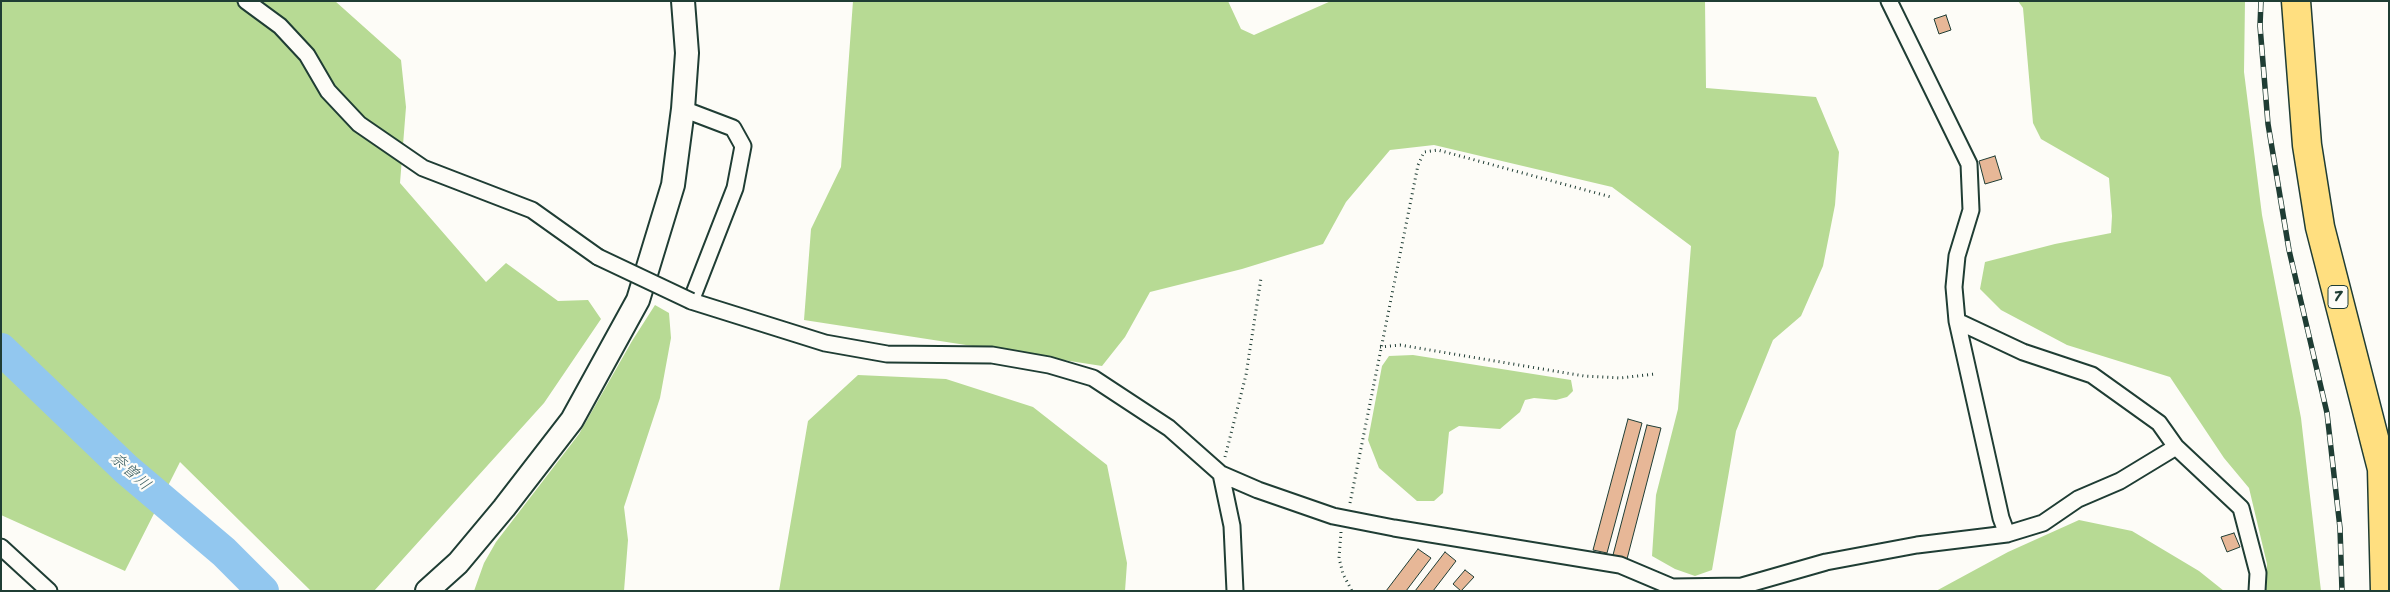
<!DOCTYPE html>
<meta charset="utf-8">
<style>
body{margin:0}
#map{position:relative;width:2390px;height:592px;overflow:hidden;background:#fdfcf7;font-family:Sriracha,sans-serif}
canvas{display:block}
.frame{position:absolute;inset:0;border:2px solid #1f3d34;pointer-events:none}
</style>
<div id="map">
<canvas width="2390" height="592"></canvas>
<div class="frame"></div>
</div>
<script>
const ctx = document.querySelector('canvas').getContext('2d');
ctx.lineJoin = 'round';
function paint(path, color) {
  ctx.fillStyle = color;
  ctx.fill(path, 'evenodd');
}
function poly(rows) {
  const path = new Path2D();
  for (const r of rows) {
    path.moveTo(r[0], r[1]);
    for (let i = 2; i < r.length; i += 2) path.lineTo(r[i], r[i + 1]);
  }
  return path;
}
function trace(path, color, width, dash) {
  ctx.strokeStyle = color;
  ctx.lineWidth = width;
  ctx.lineCap = dash ? 'butt' : 'round';
  ctx.setLineDash(dash || []);
  ctx.stroke(path);
}
function drawText(font, color, halo, rows, align = 'center') {
  ctx.font = font + ' Sriracha,"Klee One",sans-serif';
  ctx.lineWidth = 4.5;
  ctx.setLineDash([]);
  ctx.textBaseline = 'middle';
  ctx.strokeStyle = halo;
  ctx.fillStyle = color;
  for (const [text, x, y, turn = 0] of rows) {
    ctx.save();
    ctx.translate(x, y);
    ctx.rotate((+turn || 0) * Math.PI / 180);
    ctx.textAlign = isNaN(turn) ? turn : align;
    if (halo) ctx.strokeText(text, 0, 0);
    ctx.fillText(text, 0, 0);
    ctx.restore();
  }
}
paint(poly([
 [1,1,335,1,401,60,406,107,400,183,486,282,506,263,558,301,588,300,601,319,544,403,374,591,311,591,180,462,125,571,1,515],
 [853,1,1228,1,1241,29,1254,35,1331,1,1705,1,1706,88,1816,97,1839,152,1835,205,1823,266,1801,316,1773,340,1736,431,1712,570,1695,576,1675,569,1652,556,1656,495,1678,409,1691,246,1612,187,1434,145,1390,150,1346,202,1323,244,1242,269,1150,292,1125,337,1102,366,804,320,811,229,841,167],
 [2018,1,2245,1,2244,72,2262,215,2301,418,2321,591,2266,591,2267,564,2249,488,2224,458,2170,377,2067,345,2001,310,1980,289,1985,262,2055,244,2111,233,2112,216,2109,178,2041,139,2033,123,2023,8],
 [655,305,669,313,671,338,660,398,624,507,628,540,624,591,474,591,484,563,496,542,579,434,632,341],
 [1413,355,1571,380,1573,391,1567,397,1556,400,1534,398,1525,400,1520,412,1500,429,1459,426,1449,432,1443,493,1434,501,1417,501,1379,468,1368,440,1382,366,1389,356],
 [858,375,946,379,1033,407,1107,465,1127,563,1125,591,779,591,808,421],
 [2079,520,2132,531,2199,571,2224,591,1936,591,2008,552]
]), '#b7da94');
trace(poly([
 [1,349,126,469,224,552,263,591]
]), '#92c7ef', 32);
const building = poly([
 [1946,15,1951,30,1939,34,1934,19,1946,15],
 [1995,156,2002,179,1985,184,1979,161,1995,156],
 [1628,419,1642,423,1607,553,1593,550,1628,419],
 [1647,425,1661,428,1627,559,1613,555,1647,425],
 [2234,533,2240,547,2227,552,2221,537,2234,533],
 [1418,549,1431,558,1406,591,1386,591,1418,549],
 [1445,552,1456,561,1433,591,1415,591,1445,552],
 [1465,570,1474,577,1461,591,1453,584,1465,570]
]);
paint(building, '#e7b797');
trace(building, '#1f3d34', 1);
const street = poly([
 [246,1,280,26,307,55,328,91,359,124,423,168,532,210,598,257],
 [1889,1,1969,164,1971,210,1957,256,1954,287,1957,321,2001,518,2007,534],
 [683,109,733,128,743,146,735,188,691,301,825,343,887,354,992,355,1049,365,1093,378,1169,428,1221,474,1258,490,1333,516,1394,528,1620,565,1672,587,1742,586,1826,562,1917,545,2007,534,2043,523,2078,499,2120,481,2176,447],
 [1957,321,2023,352,2092,375,2159,423,2176,447,2241,508,2258,573,2257,591],
 [1221,474,1232,526,1235,591],
 [1,547,49,591]
]);
const secondary = poly([
 [427,591,458,563,504,508,572,420,638,300,673,185,683,109,687,53,683,1]
]);
const highway = poly([
 [2296,1,2307,145,2320,227,2382,469,2385,591]
]);
trace(street, '#1f3d34', 19);
trace(secondary, '#1f3d34', 26);
trace(highway, '#1f3d34', 31);
trace(poly([
 [1380,347,1400,345,1584,376,1620,378,1655,374],
 [1225,457,1246,375,1261,278],
 [1350,503,1418,165,1424,152,1438,150,1611,197],
 [1341,532,1339,558,1343,574,1352,591]
]), '#1f3d34', 3, [1, 4]);
trace(street, '#fdfcf7', 15);
trace(secondary, '#fdfcf7', 22);
trace(highway, '#ffdf80', 28);
const rail = poly([
 [2261,1,2260,26,2268,124,2289,250,2327,413,2340,528,2342,591]
]);
trace(rail, '#1f3d34', 5.5);
trace(rail, '#fdfcf7', 4, [11]);
const streetBridge = poly([
 [598,257,691,301]
]);
trace(streetBridge, '#1f3d34', 19, []);
trace(streetBridge, '#fdfcf7', 15);
for (const [x, y, w] of [
 [2338,297,20]
]) {
  const box = new Path2D();
  box.roundRect(x - w / 2, y - 11.5, w, 23, 4);
  ctx.fillStyle = '#fdfcf7';
  ctx.fill(box);
  trace(box, '#1f3d34', 1);
}
drawText('bold 14px', '#1f3d34', null, [
 ["7",2338,297]
]);
drawText('italic 16px', '#3c6063', '#fdfcf7', [
 ["奈曽川",130,472,42]
]);
</script>
